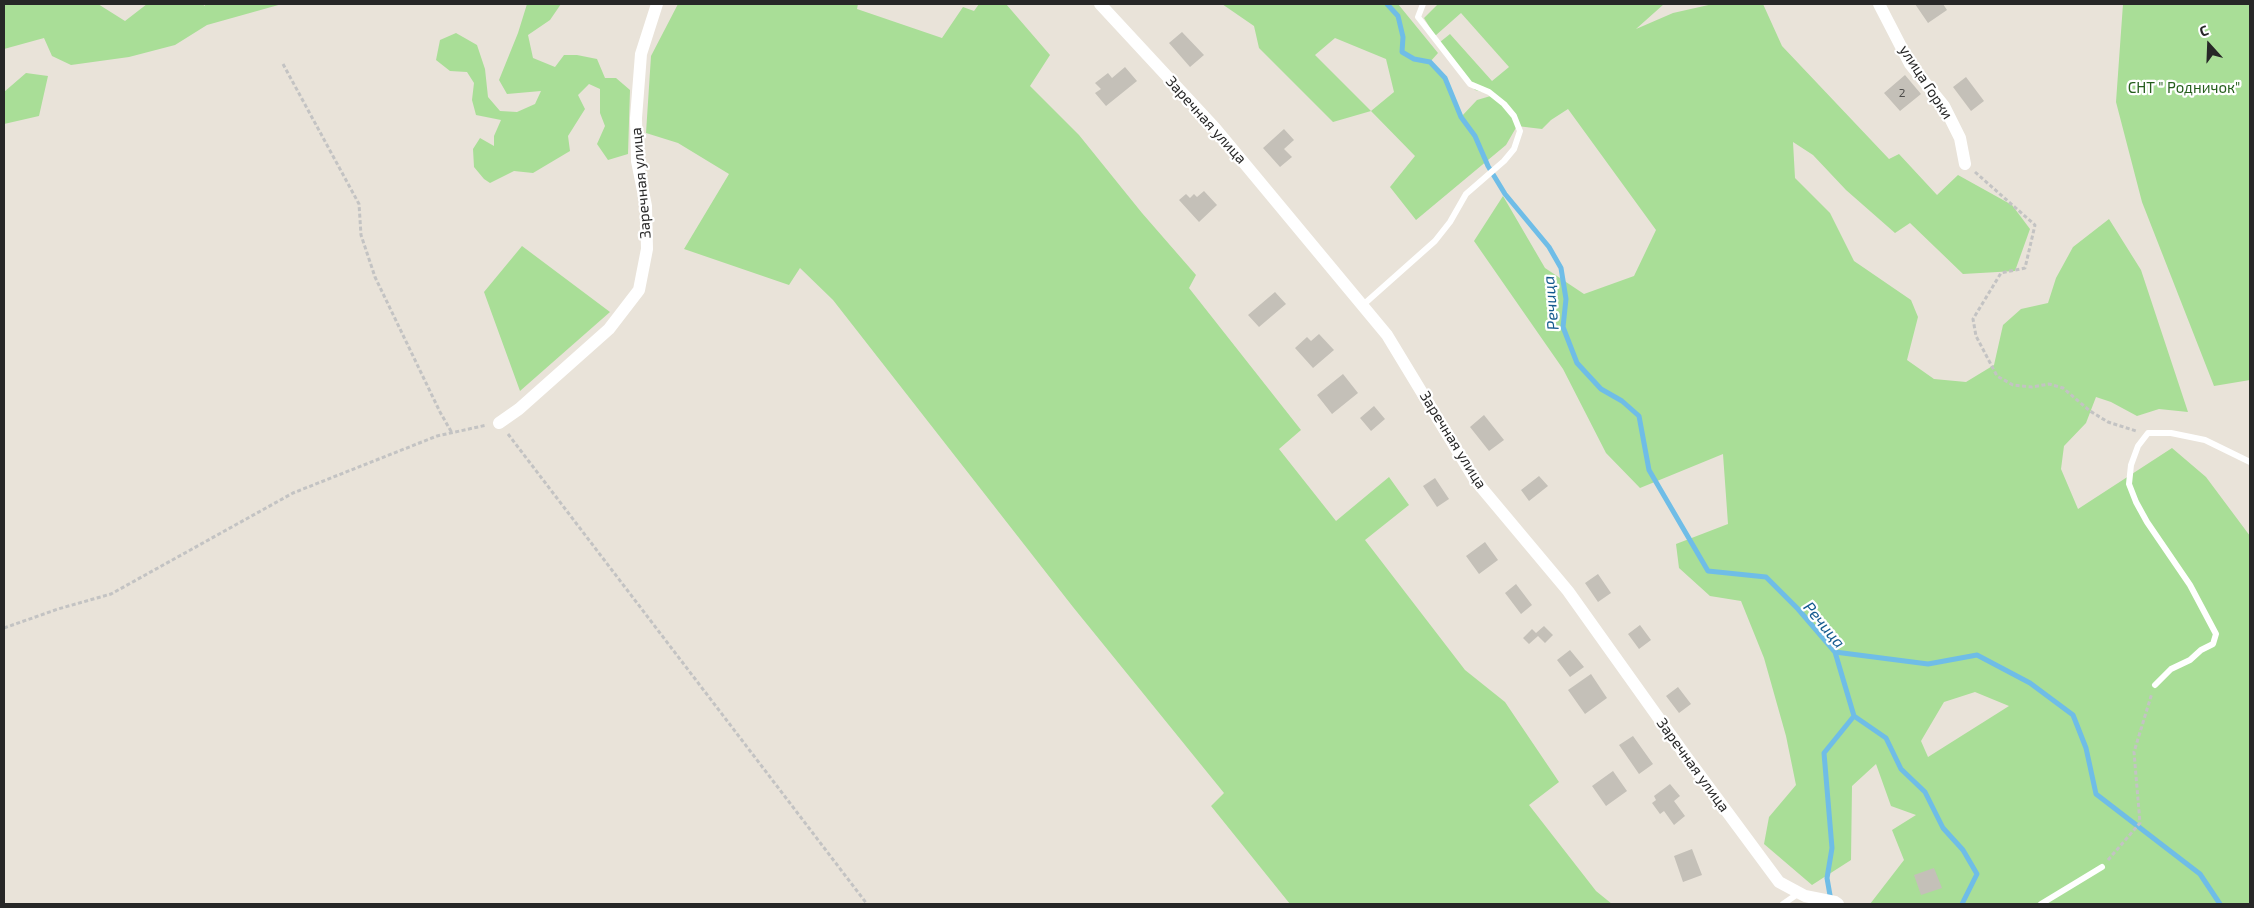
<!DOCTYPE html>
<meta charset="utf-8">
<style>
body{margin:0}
#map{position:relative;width:2254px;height:908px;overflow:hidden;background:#e9e3d9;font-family:"Exo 2",sans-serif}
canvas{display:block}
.frame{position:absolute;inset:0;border:5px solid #272727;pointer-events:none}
.north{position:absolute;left:2184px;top:20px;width:50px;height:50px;-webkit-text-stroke:4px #fff;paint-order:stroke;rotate:340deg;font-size:14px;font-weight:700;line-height:20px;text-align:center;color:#272727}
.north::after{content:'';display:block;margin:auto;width:18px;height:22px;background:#272727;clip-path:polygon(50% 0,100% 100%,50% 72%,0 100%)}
</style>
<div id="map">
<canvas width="2254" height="908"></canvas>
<div class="frame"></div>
<div class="north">С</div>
</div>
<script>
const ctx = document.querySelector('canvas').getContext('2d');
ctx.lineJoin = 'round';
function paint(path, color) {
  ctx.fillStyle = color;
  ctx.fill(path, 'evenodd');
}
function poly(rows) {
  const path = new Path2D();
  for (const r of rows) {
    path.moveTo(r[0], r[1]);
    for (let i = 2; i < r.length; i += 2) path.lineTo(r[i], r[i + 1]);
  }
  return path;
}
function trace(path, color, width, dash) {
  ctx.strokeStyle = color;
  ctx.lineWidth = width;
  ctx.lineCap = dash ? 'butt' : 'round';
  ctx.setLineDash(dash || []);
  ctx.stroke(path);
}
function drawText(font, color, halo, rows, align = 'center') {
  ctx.font = font + ' "Exo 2",sans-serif';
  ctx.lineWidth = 4.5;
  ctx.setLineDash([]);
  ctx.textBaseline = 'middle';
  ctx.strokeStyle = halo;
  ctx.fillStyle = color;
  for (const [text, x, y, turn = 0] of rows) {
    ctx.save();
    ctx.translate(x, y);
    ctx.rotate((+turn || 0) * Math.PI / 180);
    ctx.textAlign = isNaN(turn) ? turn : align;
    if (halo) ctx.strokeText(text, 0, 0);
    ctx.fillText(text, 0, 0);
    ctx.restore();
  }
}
paint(poly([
 [4,4,98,4,125,21,147,4,202,4,205,6,205,4,282,4,207,25,175,45,129,57,71,65,52,56,44,38,4,49],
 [527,4,561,4,550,20,528,35,533,58,555,67,564,55,577,55,597,59,605,78,616,78,630,90,628,154,608,160,597,144,605,126,600,113,600,89,589,84,578,95,585,109,568,136,570,151,533,173,514,171,490,183,484,179,474,167,473,149,480,138,494,146,494,136,501,120,476,115,472,100,474,83,467,72,450,71,436,60,440,40,456,33,477,45,485,69,488,97,500,111,517,112,535,104,541,91,507,94,499,80,518,33],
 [678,4,858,4,857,9,942,38,963,7,974,11,979,4,1006,4,1050,55,1030,86,1079,135,1142,213,1196,275,1189,288,1301,430,1279,449,1336,521,1389,477,1409,505,1365,540,1465,670,1505,702,1559,782,1529,805,1596,891,1612,904,1290,904,1211,806,1224,793,1073,607,833,300,800,268,789,285,684,249,729,174,678,143,646,133,651,56],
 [1222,4,1398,4,1438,53,1430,62,1445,78,1461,117,1477,100,1494,95,1475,90,1440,42,1450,34,1492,81,1509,67,1461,13,1435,36,1424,18,1438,4,1664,4,1636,29,1673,13,1713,4,1763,4,1782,46,1889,159,1899,154,1937,195,1958,175,2012,205,2030,229,2015,271,1963,274,1910,223,1895,233,1846,190,1813,155,1793,142,1795,178,1830,213,1854,261,1911,300,1918,317,1907,360,1934,379,1966,382,1994,365,2003,325,2021,309,2048,303,2056,278,2073,247,2109,219,2141,270,2188,412,2159,409,2137,416,2111,402,2096,397,2086,423,2064,446,2061,469,2078,509,2172,448,2206,477,2250,536,2250,904,1870,904,1904,860,1892,830,1916,815,1891,806,1876,764,1852,786,1851,860,1812,885,1764,844,1769,817,1796,785,1786,736,1764,658,1741,601,1710,596,1679,568,1676,544,1728,524,1723,454,1640,488,1606,453,1563,369,1474,241,1503,196,1545,268,1584,294,1634,276,1656,230,1568,109,1551,120,1542,129,1517,126,1506,145,1416,220,1390,187,1415,156,1371,111,1333,122,1259,48,1254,26],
 [1335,38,1386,59,1394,92,1371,111,1315,55],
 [1975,692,2009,706,1928,757,1921,741,1944,702],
 [2123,4,2250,4,2250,380,2214,386,2142,202,2116,102],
 [26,73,48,76,39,116,4,124,4,92],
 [522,246,610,312,520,391,484,292]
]), '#a9de97');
trace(poly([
 [1387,4,1398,16,1403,37,1402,52,1414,59,1430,62,1445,78,1461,117,1475,136,1488,166,1505,194,1549,247,1561,268,1566,299,1563,327,1577,363,1601,389,1622,401,1639,416,1649,470,1708,571,1766,577,1798,609,1835,652,1854,716,1886,738,1901,769,1925,792,1943,828,1963,850,1977,874,1962,904],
 [1835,652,1928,664,1977,655,2030,683,2073,715,2086,748,2096,794,2200,874,2220,904],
 [1831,901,1827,878,1832,848,1824,753,1854,716]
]), '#6fbde7', 5);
paint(poly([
 [1915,4,1943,4,1947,10,1928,23],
 [1182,32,1204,55,1190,67,1169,43],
 [1125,67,1137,81,1106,106,1095,93,1101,89,1095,83,1108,73,1112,78],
 [1905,75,1921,94,1900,111,1884,93],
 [1966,77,1984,101,1971,111,1953,87],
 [1284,129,1294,140,1284,149,1292,157,1280,167,1263,148],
 [1204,191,1217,205,1199,222,1179,200,1186,194,1190,198,1194,194,1197,197],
 [1275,292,1286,304,1259,327,1248,315],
 [1319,334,1334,350,1313,368,1295,348,1307,337,1311,341],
 [1343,374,1358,393,1332,414,1317,395],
 [1374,406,1385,419,1371,431,1360,418],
 [1484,415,1504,440,1489,451,1470,427],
 [1539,476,1548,486,1529,501,1521,490],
 [1435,478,1449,499,1437,507,1423,486],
 [1485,542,1498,560,1479,574,1466,556],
 [1598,574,1611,593,1598,602,1585,583],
 [1516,584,1532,605,1521,614,1505,593],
 [1640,625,1651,640,1639,649,1628,634],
 [1544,626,1553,635,1545,643,1538,636,1529,644,1523,638,1532,629,1536,633],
 [1570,650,1584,667,1570,677,1557,660],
 [1591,674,1607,698,1585,714,1568,690],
 [1678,687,1691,704,1679,713,1666,696],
 [1633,736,1653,764,1639,774,1619,745],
 [1613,771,1627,791,1606,806,1592,786],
 [1670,784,1680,796,1674,801,1685,816,1674,825,1664,811,1660,814,1652,803,1656,800,1654,796],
 [1692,849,1702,875,1683,882,1674,856],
 [1934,868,1942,888,1921,895,1914,875]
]), '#c4c0b8');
trace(poly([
 [283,64,359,204,361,235,375,277,440,412,452,433],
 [1975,172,2035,225,2025,268,2001,273,1973,319,1976,336,1997,376,2013,385,2032,387,2049,384,2063,388,2090,411,2108,422,2136,431],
 [508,434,867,904],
 [4,628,58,609,111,594,293,493,437,436,487,425],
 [2108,860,2140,823,2134,752,2152,693]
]), '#c3c3c3', 3, [4, 2.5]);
trace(poly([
 [1363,305,1435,241,1450,222,1466,194,1504,161,1514,149,1520,131,1514,116,1504,104,1489,92,1470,84,1418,17,1423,4],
 [2155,685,2171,669,2190,660,2201,650,2213,644,2216,634,2190,585,2147,522,2136,502,2129,484,2131,465,2138,446,2148,433,2171,433,2205,440,2250,462],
 [1783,904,1799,893],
 [2041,904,2102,867]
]), '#fff', 6);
trace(poly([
 [1100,4,1215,128,1387,335,1475,480,1568,591,1685,755,1779,882,1805,896,1835,902,1838,904],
 [1879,4,1910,64,1944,106,1960,138,1965,164],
 [499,423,519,409,609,329,639,290,647,249,646,206,637,161,636,118,641,54,657,4]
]), '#fff', 12);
drawText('12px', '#4e4d4b', null, [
 ["2",1902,93]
]);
drawText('15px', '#272727', '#fff', [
 ["улица Горки",1926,82,57],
 ["Заречная улица",1206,120,48],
 ["Заречная улица",641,183,-95],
 ["Заречная улица",1453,440,58],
 ["Заречная улица",1693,765,54]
]);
drawText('15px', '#255e1c', '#fff', [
 ["СНТ \" Родничок\"",2184,88]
]);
drawText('italic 16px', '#145a8e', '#fff', [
 ["Речица",1551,303,-95],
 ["Речица",1824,625,50]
]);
</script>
